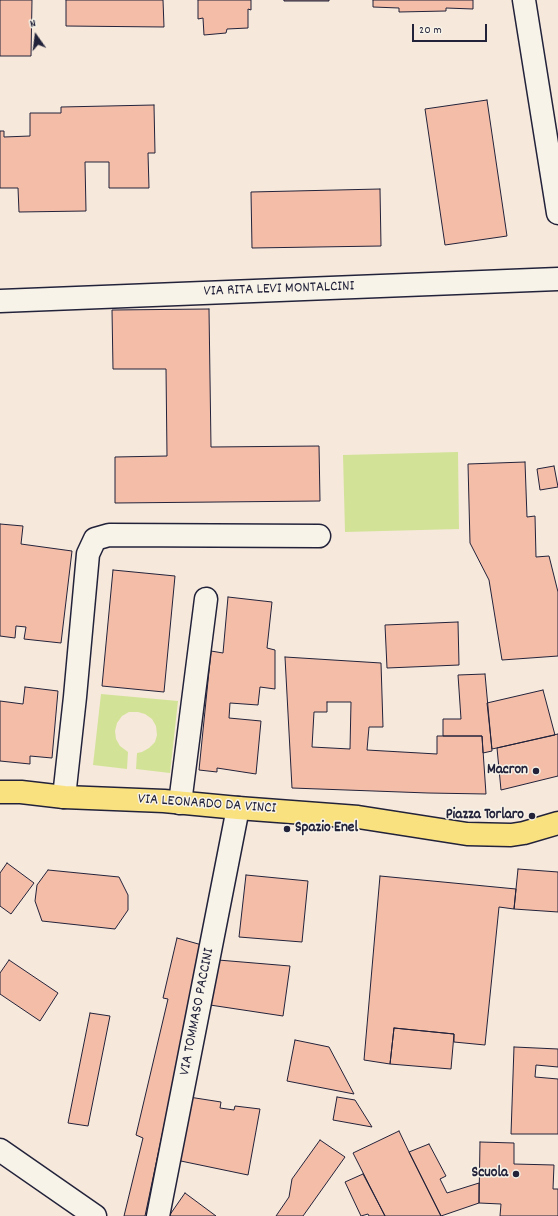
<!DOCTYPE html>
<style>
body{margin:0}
#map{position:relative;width:558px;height:1216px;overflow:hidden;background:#f6e8db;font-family:Dekko,sans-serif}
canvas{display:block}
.north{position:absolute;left:16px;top:16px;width:40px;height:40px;-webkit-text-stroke:3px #f7f3e8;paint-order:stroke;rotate:346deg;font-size:11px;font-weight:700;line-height:16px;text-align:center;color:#22223b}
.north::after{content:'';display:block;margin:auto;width:14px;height:18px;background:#22223b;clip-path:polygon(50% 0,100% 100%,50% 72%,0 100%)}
.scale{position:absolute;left:412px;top:24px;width:75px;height:18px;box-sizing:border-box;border:2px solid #22223b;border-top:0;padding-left:5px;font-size:12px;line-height:14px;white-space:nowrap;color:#22223b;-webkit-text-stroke:3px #f7f3e8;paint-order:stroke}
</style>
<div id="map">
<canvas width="558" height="1216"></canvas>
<div class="north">N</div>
<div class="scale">20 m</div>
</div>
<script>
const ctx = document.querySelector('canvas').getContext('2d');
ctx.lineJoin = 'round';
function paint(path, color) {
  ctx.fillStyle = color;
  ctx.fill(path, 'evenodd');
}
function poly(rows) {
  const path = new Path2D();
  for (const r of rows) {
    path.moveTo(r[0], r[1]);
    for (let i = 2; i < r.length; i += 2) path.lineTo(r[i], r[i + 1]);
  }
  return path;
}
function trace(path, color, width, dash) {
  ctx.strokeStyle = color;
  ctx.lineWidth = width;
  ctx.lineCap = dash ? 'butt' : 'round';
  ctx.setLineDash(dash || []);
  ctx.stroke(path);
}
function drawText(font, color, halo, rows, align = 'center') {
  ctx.font = font + ' Dekko,sans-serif';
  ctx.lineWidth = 3;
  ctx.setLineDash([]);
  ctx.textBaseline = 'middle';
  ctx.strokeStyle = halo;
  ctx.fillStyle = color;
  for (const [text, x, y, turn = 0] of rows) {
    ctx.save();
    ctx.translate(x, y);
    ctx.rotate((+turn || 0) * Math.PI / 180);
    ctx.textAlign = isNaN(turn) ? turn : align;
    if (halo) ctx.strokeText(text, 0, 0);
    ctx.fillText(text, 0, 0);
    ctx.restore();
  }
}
paint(poly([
 [458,452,459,529,345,532,343,455],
 [101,694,178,701,170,773,136,769,137,753,142,752,149,748,155,742,157,735,156,726,152,719,145,714,138,712,129,712,122,716,117,723,115,731,116,739,120,746,128,752,127,769,93,765]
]), '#d2e397');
const building = poly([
 [0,0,32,0,31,56,0,56,0,0],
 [66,0,163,0,164,27,66,26,66,0],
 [198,0,251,0,251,10,248,9,248,28,227,29,226,33,204,35,203,18,198,19,198,0],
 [284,0,329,0,329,1,284,1,284,0],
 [373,0,473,0,473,9,446,8,446,11,399,12,399,8,373,7,373,0],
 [487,100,507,236,445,245,425,109,487,100],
 [154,105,155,153,148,153,149,188,109,188,109,162,85,162,86,211,19,212,18,188,0,188,0,131,4,131,4,137,30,136,30,113,61,113,61,107,154,105],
 [380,189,381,246,252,248,251,192,380,189],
 [209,309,211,447,319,446,320,501,115,503,115,457,167,456,166,369,113,369,112,310,209,309],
 [525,462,527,517,535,516,536,557,549,556,558,592,558,656,502,660,489,580,470,543,468,464,525,462],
 [554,466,558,487,540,490,537,469,554,466],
 [0,524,23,526,21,544,72,551,61,643,24,639,26,627,16,626,15,638,0,636,0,524],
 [113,570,175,576,164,692,102,686,113,570],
 [228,597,272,602,267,648,275,650,275,689,260,687,258,705,230,703,229,718,261,721,256,774,217,768,217,772,199,770,211,651,223,653,228,597],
 [458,622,459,665,387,668,385,625,458,622],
 [285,657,381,663,383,727,369,727,367,750,437,754,437,736,482,736,486,794,428,793,292,788,285,657],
 [327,702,351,702,350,749,312,747,314,712,327,712,327,702],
 [485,674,492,751,483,753,482,736,443,736,443,719,461,719,458,675,485,674],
 [25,687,58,691,52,758,30,756,30,764,0,761,0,701,23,704,25,687],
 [543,690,555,735,492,749,487,703,543,690],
 [558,734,558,776,501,790,497,748,558,734],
 [7,863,34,883,11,914,0,906,0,873,7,863],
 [518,869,558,872,558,912,514,909,518,869],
 [48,870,119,877,128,895,128,910,115,929,42,921,35,901,37,885,48,870],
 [246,875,308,881,302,942,239,937,246,875],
 [380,876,516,889,514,909,499,907,485,1045,454,1042,454,1034,394,1028,390,1064,364,1060,380,876],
 [177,938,202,945,145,1216,124,1216,143,1138,136,1135,168,999,163,998,177,938],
 [9,960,58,993,40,1021,0,994,0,973,9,960],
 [218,960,290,966,283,1016,210,1005,218,960],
 [90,1013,110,1016,88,1126,68,1123,90,1013],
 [394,1028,454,1034,451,1069,390,1064,394,1028],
 [295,1040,329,1047,354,1094,287,1081,295,1040],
 [514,1047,558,1049,558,1067,536,1065,535,1077,558,1079,558,1134,511,1134,514,1047],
 [189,1097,221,1102,220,1108,234,1110,235,1106,260,1109,248,1175,176,1160,189,1097],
 [337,1097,355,1100,372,1127,333,1120,337,1097],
 [399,1131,409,1152,441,1216,385,1216,353,1153,399,1131],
 [320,1140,345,1157,303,1216,276,1216,289,1197,292,1179,320,1140],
 [480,1142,514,1143,514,1164,554,1165,553,1189,558,1189,558,1216,500,1216,501,1204,479,1203,480,1142],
 [429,1144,446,1176,440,1179,447,1193,479,1183,479,1203,441,1216,409,1152,429,1144],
 [363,1174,385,1216,369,1216,368,1214,361,1216,345,1182,363,1174],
 [185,1193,216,1216,169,1216,185,1193]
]);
paint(building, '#f3bda7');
trace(building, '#22223b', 1);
const minor = poly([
 [524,0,558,213],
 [0,301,558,279],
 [64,797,75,697,88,554,95,539,109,535,319,536],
 [180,803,206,599],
 [0,1150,95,1216],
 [158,1216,238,808]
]);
const major = poly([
 [0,792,21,792,64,797,164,801,238,808,358,817,467,834,511,835,524,833,558,823]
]);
trace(minor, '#22223b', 25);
trace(major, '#22223b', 25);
trace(minor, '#f7f3e8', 22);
trace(major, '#fae180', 22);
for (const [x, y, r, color] of [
 [536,771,4,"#22223b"],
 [532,816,4,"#22223b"],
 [287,829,4,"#22223b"],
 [516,1174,4,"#22223b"]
]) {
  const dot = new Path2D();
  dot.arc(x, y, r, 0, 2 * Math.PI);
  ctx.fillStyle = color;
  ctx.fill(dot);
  trace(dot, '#f7f3e8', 1.5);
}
drawText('15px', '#22223b', '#f7f3e8', [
 ["VIA RITA LEVI MONTALCINI",279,290,-2],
 ["VIA LEONARDO DA VINCI",207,805,4],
 ["VIA TOMMASO PACCINI",198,1012,-79]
]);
drawText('bold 15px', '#22223b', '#f7f3e8', [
 ["Macron",528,771],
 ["Piazza Torlaro",524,816],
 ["Spazio Enel",295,829,"left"],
 ["Scuola",508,1174]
], 'right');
</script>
